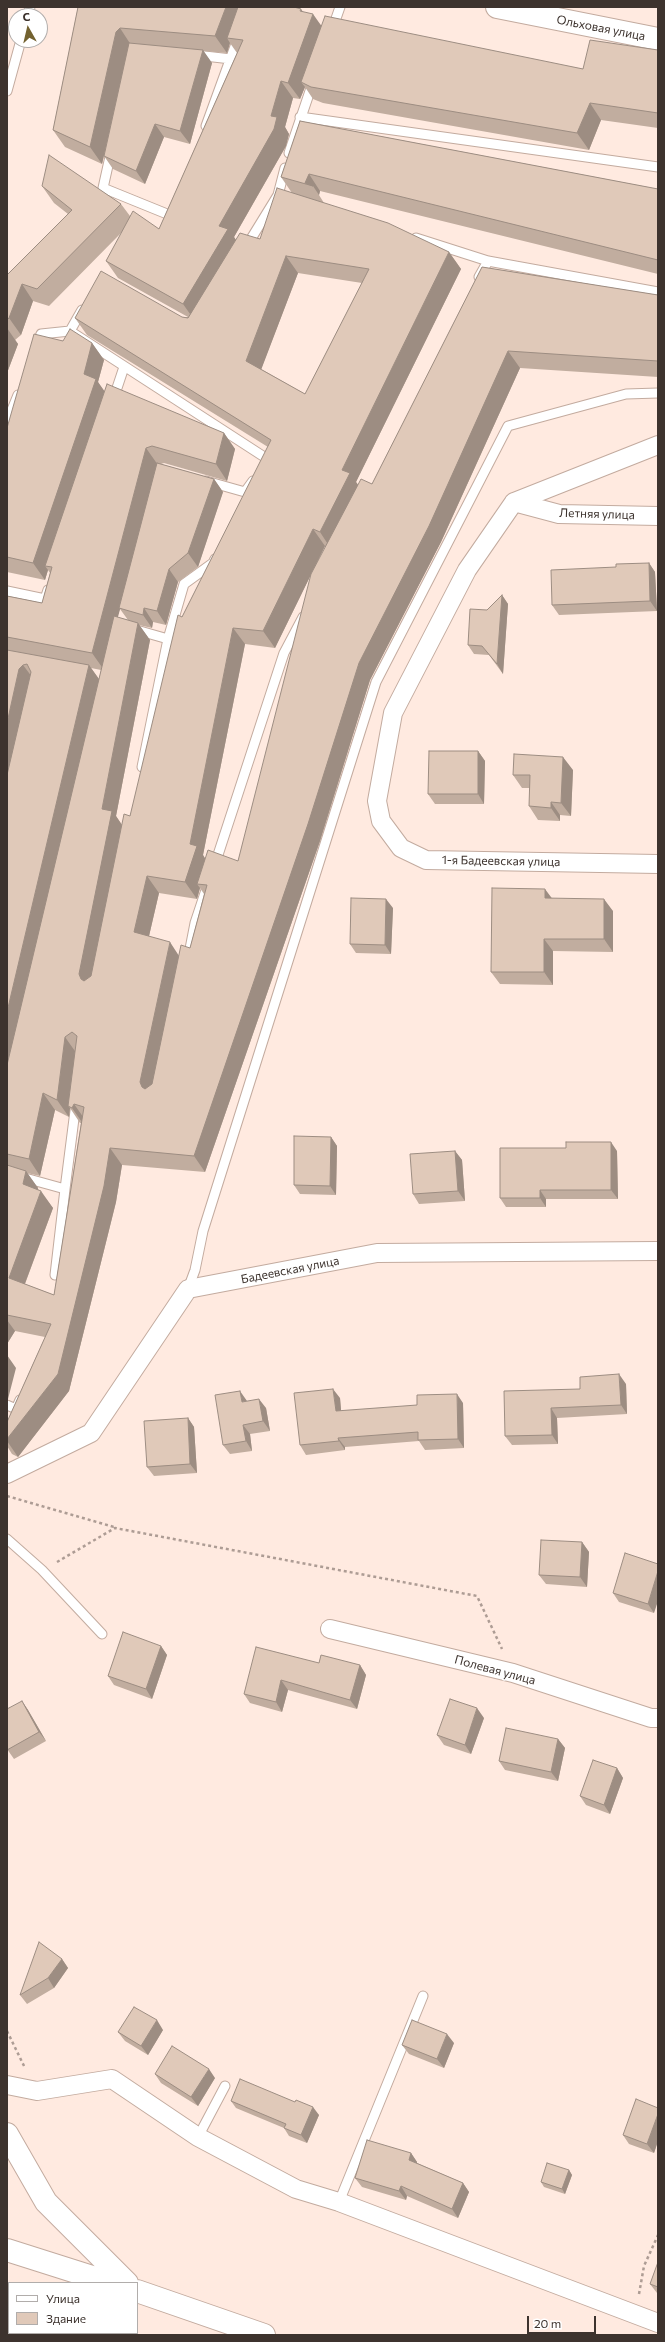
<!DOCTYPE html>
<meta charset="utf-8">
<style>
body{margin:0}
#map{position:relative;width:665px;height:2342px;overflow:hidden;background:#ffeae0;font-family:Commissioner,sans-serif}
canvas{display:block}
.frame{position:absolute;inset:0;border:8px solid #3d332e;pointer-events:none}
.legend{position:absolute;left:8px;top:2282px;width:130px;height:52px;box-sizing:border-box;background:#fff;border:1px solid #b1adab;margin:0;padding:5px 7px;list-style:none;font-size:12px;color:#3d332e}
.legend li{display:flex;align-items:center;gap:8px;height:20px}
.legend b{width:20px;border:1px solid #b1adab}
.north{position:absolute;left:8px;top:8px;width:40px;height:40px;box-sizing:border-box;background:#fff;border:1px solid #b1adab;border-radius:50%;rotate:352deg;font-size:11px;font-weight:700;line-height:16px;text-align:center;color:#3d332e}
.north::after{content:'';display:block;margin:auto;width:14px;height:18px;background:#736230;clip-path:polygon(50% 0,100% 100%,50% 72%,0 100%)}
.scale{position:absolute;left:527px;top:2316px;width:69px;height:18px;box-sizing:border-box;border:2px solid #3d332e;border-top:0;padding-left:5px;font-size:12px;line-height:14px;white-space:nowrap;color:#3d332e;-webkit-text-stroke:3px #fff;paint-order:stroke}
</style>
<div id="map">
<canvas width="665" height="2342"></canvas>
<div class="frame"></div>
<ul class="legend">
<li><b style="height:5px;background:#fff"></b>Улица</li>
<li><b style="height:11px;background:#e0c9b9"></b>Здание</li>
</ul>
<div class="north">С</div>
<div class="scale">20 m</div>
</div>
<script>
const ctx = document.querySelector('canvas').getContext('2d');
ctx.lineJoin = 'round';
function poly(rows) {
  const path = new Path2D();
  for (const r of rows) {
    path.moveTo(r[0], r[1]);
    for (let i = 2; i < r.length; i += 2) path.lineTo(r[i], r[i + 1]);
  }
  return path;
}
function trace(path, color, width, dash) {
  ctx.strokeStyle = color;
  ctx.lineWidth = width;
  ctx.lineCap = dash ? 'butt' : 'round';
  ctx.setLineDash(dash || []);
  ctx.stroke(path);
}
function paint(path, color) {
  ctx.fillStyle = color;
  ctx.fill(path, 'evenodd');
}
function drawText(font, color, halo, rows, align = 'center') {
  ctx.font = font + ' Commissioner,sans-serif';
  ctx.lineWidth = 3;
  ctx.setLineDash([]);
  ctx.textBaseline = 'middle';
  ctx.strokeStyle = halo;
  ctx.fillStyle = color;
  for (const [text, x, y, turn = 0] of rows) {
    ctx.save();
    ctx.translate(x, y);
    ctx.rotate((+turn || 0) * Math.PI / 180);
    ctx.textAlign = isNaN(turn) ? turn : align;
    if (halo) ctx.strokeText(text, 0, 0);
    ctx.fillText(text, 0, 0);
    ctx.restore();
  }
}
const lane = poly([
 [28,16,30,7],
 [332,30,340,7],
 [196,55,231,59],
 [7,91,21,40],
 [300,117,658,167],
 [206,126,238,38],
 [111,152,103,188,172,216,174,211],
 [289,153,313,82],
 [416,238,488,261,658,292],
 [246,247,278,195,285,168],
 [479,277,488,261],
 [82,310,70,331,269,460,265,465],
 [37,345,41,334,70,331],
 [113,400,124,367],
 [7,422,18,395],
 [206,481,245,492,253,481],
 [7,591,45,599,48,590],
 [133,629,168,639,184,584,213,563,215,559],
 [142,767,168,639],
 [215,864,284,653,303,617],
 [188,959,195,923,206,890],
 [7,1173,65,1189,55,1275],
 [65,1189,76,1103],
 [188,1289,195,1270,203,1231,376,682,508,426,626,394,658,393],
 [7,1405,16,1409,20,1400],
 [7,1539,42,1570,102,1634],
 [198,2137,225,2086],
 [339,2202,423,1996]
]);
const street = poly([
 [658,445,514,502,467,570,393,713,377,801,381,821,401,848,426,860,658,864],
 [514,502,559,514,658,516],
 [7,1474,91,1433,188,1289,377,1253,658,1251],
 [330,1629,513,1673,651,1718,658,1718],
 [7,2085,37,2091,112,2079,198,2137,296,2189,339,2202,658,2323]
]);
const secondary = poly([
 [497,7,658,39],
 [7,2134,46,2202,127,2283],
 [7,2250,111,2283],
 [137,2291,264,2335]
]);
trace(lane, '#c3ab9f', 11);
trace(street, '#c3ab9f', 20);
trace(secondary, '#c3ab9f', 24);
trace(poly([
 [7,1496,114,1527],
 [57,1562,115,1528,477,1596,502,1649],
 [7,2031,25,2068],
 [639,2294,644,2266,658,2235]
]), '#ad9c94', 2.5, [3, 3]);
trace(lane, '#fff', 9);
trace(street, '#fff', 18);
trace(secondary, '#fff', 22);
paint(poly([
 [78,7,303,12,322,26,583,69,658,50,658,128,601,120,589,150,323,103,313,99,305,87,300,99,293,98,285,127,289,134,286,146,234,237,236,240,260,239,292,193,281,177,300,121,658,189,658,274,320,191,319,195,324,203,449,252,461,269,356,482,358,485,372,484,482,267,658,295,658,377,520,368,441,542,370,680,320,841,205,1172,122,1165,116,1202,69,1391,18,1457,12,1454,7,1446,7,1422,45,1337,15,1331,7,1344,7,596,42,603,50,573,48,570,45,580,7,572,7,428,63,341,92,343,104,360,98,382,104,392,224,433,235,449,227,481,164,463,161,464,214,479,223,492,198,567,178,582,166,625,153,622,152,628,139,625,150,640,116,816,122,825,130,816,182,617,268,447,87,335,75,318,188,317,118,278,106,261,122,232,49,306,33,301,21,335,15,340,18,344,7,373,7,275,68,214,54,203,42,186,121,204,130,216,159,229,237,53,230,43,227,53,203,51,212,63,190,144,164,137,145,184,113,169,104,156,102,164,65,147,53,130],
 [298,273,362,283,305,394,261,369],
 [325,546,326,547,238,861,205,859,203,855,245,644,275,648],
 [120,609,128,620,117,617],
 [91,668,101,670,99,679],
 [200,888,204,894,190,948,179,956,149,936,159,893,197,899],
 [70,1108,80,1123,81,1123,54,1295,25,1284,53,1208,38,1189,38,1188,27,1173,40,1176,55,1110,69,1117],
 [649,563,655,572,657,611,559,615,552,605],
 [502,595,508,604,503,674,489,655,474,654,468,645,487,610],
 [478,751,485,761,484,804,435,804,428,794],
 [573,770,571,816,560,815,560,821,538,820,529,806,530,788,522,788,513,775],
 [551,898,613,911,613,952,553,951,553,985,500,984,491,972],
 [393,908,391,954,356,953,350,944],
 [331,1137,337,1146,336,1195,300,1194,294,1185],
 [455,1151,462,1160,465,1201,419,1204,413,1194],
 [617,1151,618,1199,546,1199,546,1207,506,1207,500,1198],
 [626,1384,627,1414,557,1418,558,1444,512,1445,505,1436,580,1389],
 [340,1398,341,1411,463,1403,464,1448,425,1450,419,1441,345,1447,345,1450,306,1455,300,1445],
 [247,1401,266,1408,270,1431,250,1434,252,1451,230,1454,223,1445],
 [188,1418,194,1427,197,1473,154,1476,147,1467],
 [582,1542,589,1552,587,1587,546,1584,539,1575],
 [658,1564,654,1613,619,1602,613,1593],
 [161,1646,167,1655,152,1699,114,1685,108,1676],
 [319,1663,360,1665,366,1675,357,1709,288,1690,282,1712,250,1703,244,1694],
 [22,1701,28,1710,46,1741,14,1759,7,1749],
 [484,1718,471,1754,444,1745,437,1735],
 [558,1739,565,1748,558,1781,505,1770,499,1761],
 [617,1768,623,1778,610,1814,586,1805,580,1796],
 [62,1959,68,1968,54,1988,27,2004,20,1995],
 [163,2030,148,2055,125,2041,118,2032],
 [454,2043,444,2068,409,2054,402,2045],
 [155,2074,215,2078,198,2106,161,2083],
 [231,2101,295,2102,319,2115,307,2143,289,2136,284,2128,236,2108],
 [658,2108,658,2141,654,2153,629,2144,623,2135],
 [411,2153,417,2162,417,2163,463,2183,469,2192,458,2218,407,2196,406,2200,362,2187,355,2178],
 [569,2170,572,2175,565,2194,544,2187,541,2182],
 [658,2262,658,2294,657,2293,650,2284]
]), '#c1ad9f');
paint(poly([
 [226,7,242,7,227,38,230,43,227,53,215,36],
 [301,9,310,22,313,14,325,31,301,82,305,87,300,99,288,83],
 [120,28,131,45,128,49,102,164,90,147,116,32],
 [203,50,212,63,190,144,180,131],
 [281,81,293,98,285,127,289,134,286,146,234,237,240,246,195,321,183,304,219,226,271,116],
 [590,103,601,120,589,150,577,133],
 [155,124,164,137,145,184,136,171],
 [309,174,320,191,319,195,313,186,305,183],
 [449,252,461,269,356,482,362,490,331,549,320,532,342,470],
 [286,256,298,273,258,378,246,361],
 [22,284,33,301,21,335,9,318],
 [7,328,18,344,7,373],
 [92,343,104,360,98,382,108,396,45,566,48,570,45,580,33,563],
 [508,351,520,368,441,542,370,680,320,841,205,1172,194,1156,359,663],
 [224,433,235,449,227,481,216,464],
 [146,448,158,465,104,670,92,653],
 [214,479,223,492,198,567,188,553],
 [313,529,325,546,275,648,263,631],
 [649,563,655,572,657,611,650,601],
 [169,569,178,582,166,625,157,611],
 [502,595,508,604,503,674,497,664],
 [144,608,153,622,152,628,143,615],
 [138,623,150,640,116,816,124,828,91,991,81,979,79,974,102,809],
 [233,628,245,644,203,855,208,863,197,884,200,888,197,899,185,882,190,844],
 [23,665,35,681,7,792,7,723,19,669],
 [89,665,101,682,7,1079,7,1012],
 [478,751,485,761,484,804,478,794],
 [563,757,573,770,571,816,561,803],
 [551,802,560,815,560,821,551,808],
 [147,876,159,893,146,949,134,932],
 [545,889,554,901,545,898],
 [386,899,393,908,391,954,385,945],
 [604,899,613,911,613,952,604,939],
 [544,939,553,951,553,985,544,972],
 [170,942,181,959,152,1099,142,1087,140,1082],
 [65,1037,77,1054,68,1106,70,1108,69,1117,57,1100],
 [43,1093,55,1110,40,1176,29,1159],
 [74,1104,86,1121,84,1125,72,1108],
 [331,1137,337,1146,336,1195,330,1186],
 [611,1142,617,1151,618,1199,611,1190],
 [110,1148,122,1165,116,1202,69,1391,18,1457,7,1441,7,1439,58,1374],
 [455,1151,462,1160,465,1201,458,1191],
 [26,1171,38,1188,35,1200,23,1184],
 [540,1190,546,1199,546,1207,540,1198],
 [41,1191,53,1208,21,1294,9,1278],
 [7,1320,15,1331,7,1344],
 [7,1355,16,1368,8,1399,7,1398],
 [619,1374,626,1384,627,1414,621,1405],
 [333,1389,340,1398,342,1421,336,1411],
 [240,1391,247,1401,242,1402],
 [457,1394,463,1403,464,1448,458,1439],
 [259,1399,266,1408,270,1431,263,1421],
 [551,1408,557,1418,558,1444,552,1435],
 [188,1418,194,1427,197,1473,190,1464],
 [243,1425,250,1434,252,1451,246,1441],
 [338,1438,345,1447,345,1450,339,1441],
 [582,1542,589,1552,587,1587,580,1577],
 [658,1571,658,1601,654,1613,648,1604],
 [161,1646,167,1655,152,1699,146,1689],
 [360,1665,366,1675,357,1709,350,1700],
 [281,1680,288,1690,282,1712,276,1702],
 [22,1701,28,1710,46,1741,39,1732],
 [477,1708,484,1718,471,1754,465,1745],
 [558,1739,565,1748,558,1781,551,1772],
 [617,1768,623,1778,610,1814,604,1805],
 [62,1959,68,1968,54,1988,48,1978],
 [157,2020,163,2030,148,2055,141,2046],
 [447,2034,454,2043,444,2068,437,2059],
 [209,2069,215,2078,198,2106,191,2097],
 [313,2107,319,2115,307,2143,301,2135],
 [658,2114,658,2141,654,2153,647,2144],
 [411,2153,417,2162,415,2169,409,2160],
 [569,2170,572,2175,565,2194,562,2189],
 [463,2183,469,2192,458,2218,452,2209],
 [401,2186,407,2196,406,2200,399,2191]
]), '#9d8d82');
const building = poly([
 [78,7,226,7,215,36,120,28,116,32,90,147,53,130,78,7],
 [238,7,294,7,301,9,300,11,313,14,288,83,281,81,271,116,277,117,274,129,219,226,228,229,183,304,106,261,133,211,159,229,243,40,227,38,238,7],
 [325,16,583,69,590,40,658,50,658,113,590,103,577,133,311,87,301,82,325,16],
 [129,43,203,50,180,131,155,124,136,171,104,156,129,43],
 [300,121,658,189,658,260,309,174,305,183,313,186,281,177,300,121],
 [49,155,121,204,37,289,22,284,9,318,7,320,7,275,72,210,42,186,49,155],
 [277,188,388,223,449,252,342,470,350,473,320,532,313,529,263,631,233,628,190,844,197,846,185,882,147,876,134,932,170,942,140,1082,142,1087,145,1089,152,1084,181,945,190,948,207,885,197,884,208,850,238,861,311,574,361,479,372,484,482,267,658,295,658,361,508,351,429,526,359,663,308,824,194,1156,110,1148,104,1186,58,1374,7,1439,7,1422,51,1324,7,1315,7,1165,26,1171,23,1184,41,1191,9,1278,54,1295,84,1107,74,1104,72,1108,68,1106,77,1036,72,1032,65,1037,57,1100,43,1093,29,1159,7,1154,7,1065,114,616,138,623,102,809,112,811,79,974,81,979,84,981,91,976,124,814,130,816,178,615,182,617,271,440,75,318,101,271,182,317,188,318,240,233,260,239,277,188],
 [286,256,369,269,305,394,246,361,286,256],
 [70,329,92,343,84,374,96,379,33,563,7,557,7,428,34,334,63,341,70,329],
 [107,384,224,433,216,464,152,446,146,448,92,653,7,637,7,596,42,603,52,567,45,566,107,384],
 [157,463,214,479,188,553,169,569,157,611,144,608,143,615,119,608,157,463],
 [649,563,650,601,552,605,551,570,616,567,616,564,649,563],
 [502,595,497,664,482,646,468,645,470,609,487,610,502,595],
 [7,650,89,665,7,1012,7,775,31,672,27,664,23,665,19,669,7,723,7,650],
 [429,751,478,751,478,794,428,794,429,751],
 [514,754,563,757,561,803,551,802,551,808,529,806,530,775,513,775,514,754],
 [492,888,545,889,545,898,604,899,604,939,544,939,544,972,491,972,492,888],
 [351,898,386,899,385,945,350,944,351,898],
 [294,1136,331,1137,330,1186,294,1185,294,1136],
 [566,1142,611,1142,611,1190,540,1190,540,1198,500,1198,500,1148,566,1148,566,1142],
 [455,1151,458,1191,413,1194,410,1154,455,1151],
 [619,1374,621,1405,551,1408,552,1435,505,1436,504,1391,580,1389,580,1377,619,1374],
 [333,1389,336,1411,417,1405,417,1395,457,1394,458,1439,418,1440,418,1432,338,1438,339,1441,300,1445,294,1393,333,1389],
 [240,1391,242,1402,259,1399,263,1421,243,1425,246,1441,223,1445,215,1395,240,1391],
 [188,1418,190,1464,147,1467,144,1421,188,1418],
 [541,1540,582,1542,580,1577,539,1575,541,1540],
 [625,1553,658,1564,658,1571,648,1604,613,1593,625,1553],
 [123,1632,161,1646,146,1689,108,1676,123,1632],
 [256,1647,319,1663,321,1655,360,1665,350,1700,281,1680,276,1702,244,1694,256,1647],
 [450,1699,477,1708,465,1745,437,1735,450,1699],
 [22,1701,39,1732,7,1750,7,1709,22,1701],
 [506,1728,558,1739,551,1772,499,1761,506,1728],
 [593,1760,617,1768,604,1805,580,1796,593,1760],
 [39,1942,62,1959,48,1978,20,1995,39,1942],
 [134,2007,157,2020,141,2046,118,2032,134,2007],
 [412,2020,447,2034,437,2059,402,2045,412,2020],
 [172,2046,209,2069,191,2097,155,2074,172,2046],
 [240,2079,295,2102,296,2100,313,2107,301,2135,284,2128,286,2124,231,2101,240,2079],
 [636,2099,658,2108,658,2114,647,2144,623,2135,636,2099],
 [367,2140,411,2153,409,2160,463,2183,452,2209,401,2186,399,2191,355,2178,367,2140],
 [547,2163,569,2170,562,2189,541,2182,547,2163],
 [658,2262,658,2287,650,2284,658,2262]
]);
paint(building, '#e0c9b9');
trace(building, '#9d8d82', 1);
drawText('12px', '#3d332e', '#fff', [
 ["Ольховая улица",601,28,11],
 ["Летняя улица",597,514,2],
 ["1-я Бадеевская улица",501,861,1],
 ["Бадеевская улица",290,1270,-11],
 ["Полевая улица",495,1670,15]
]);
</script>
